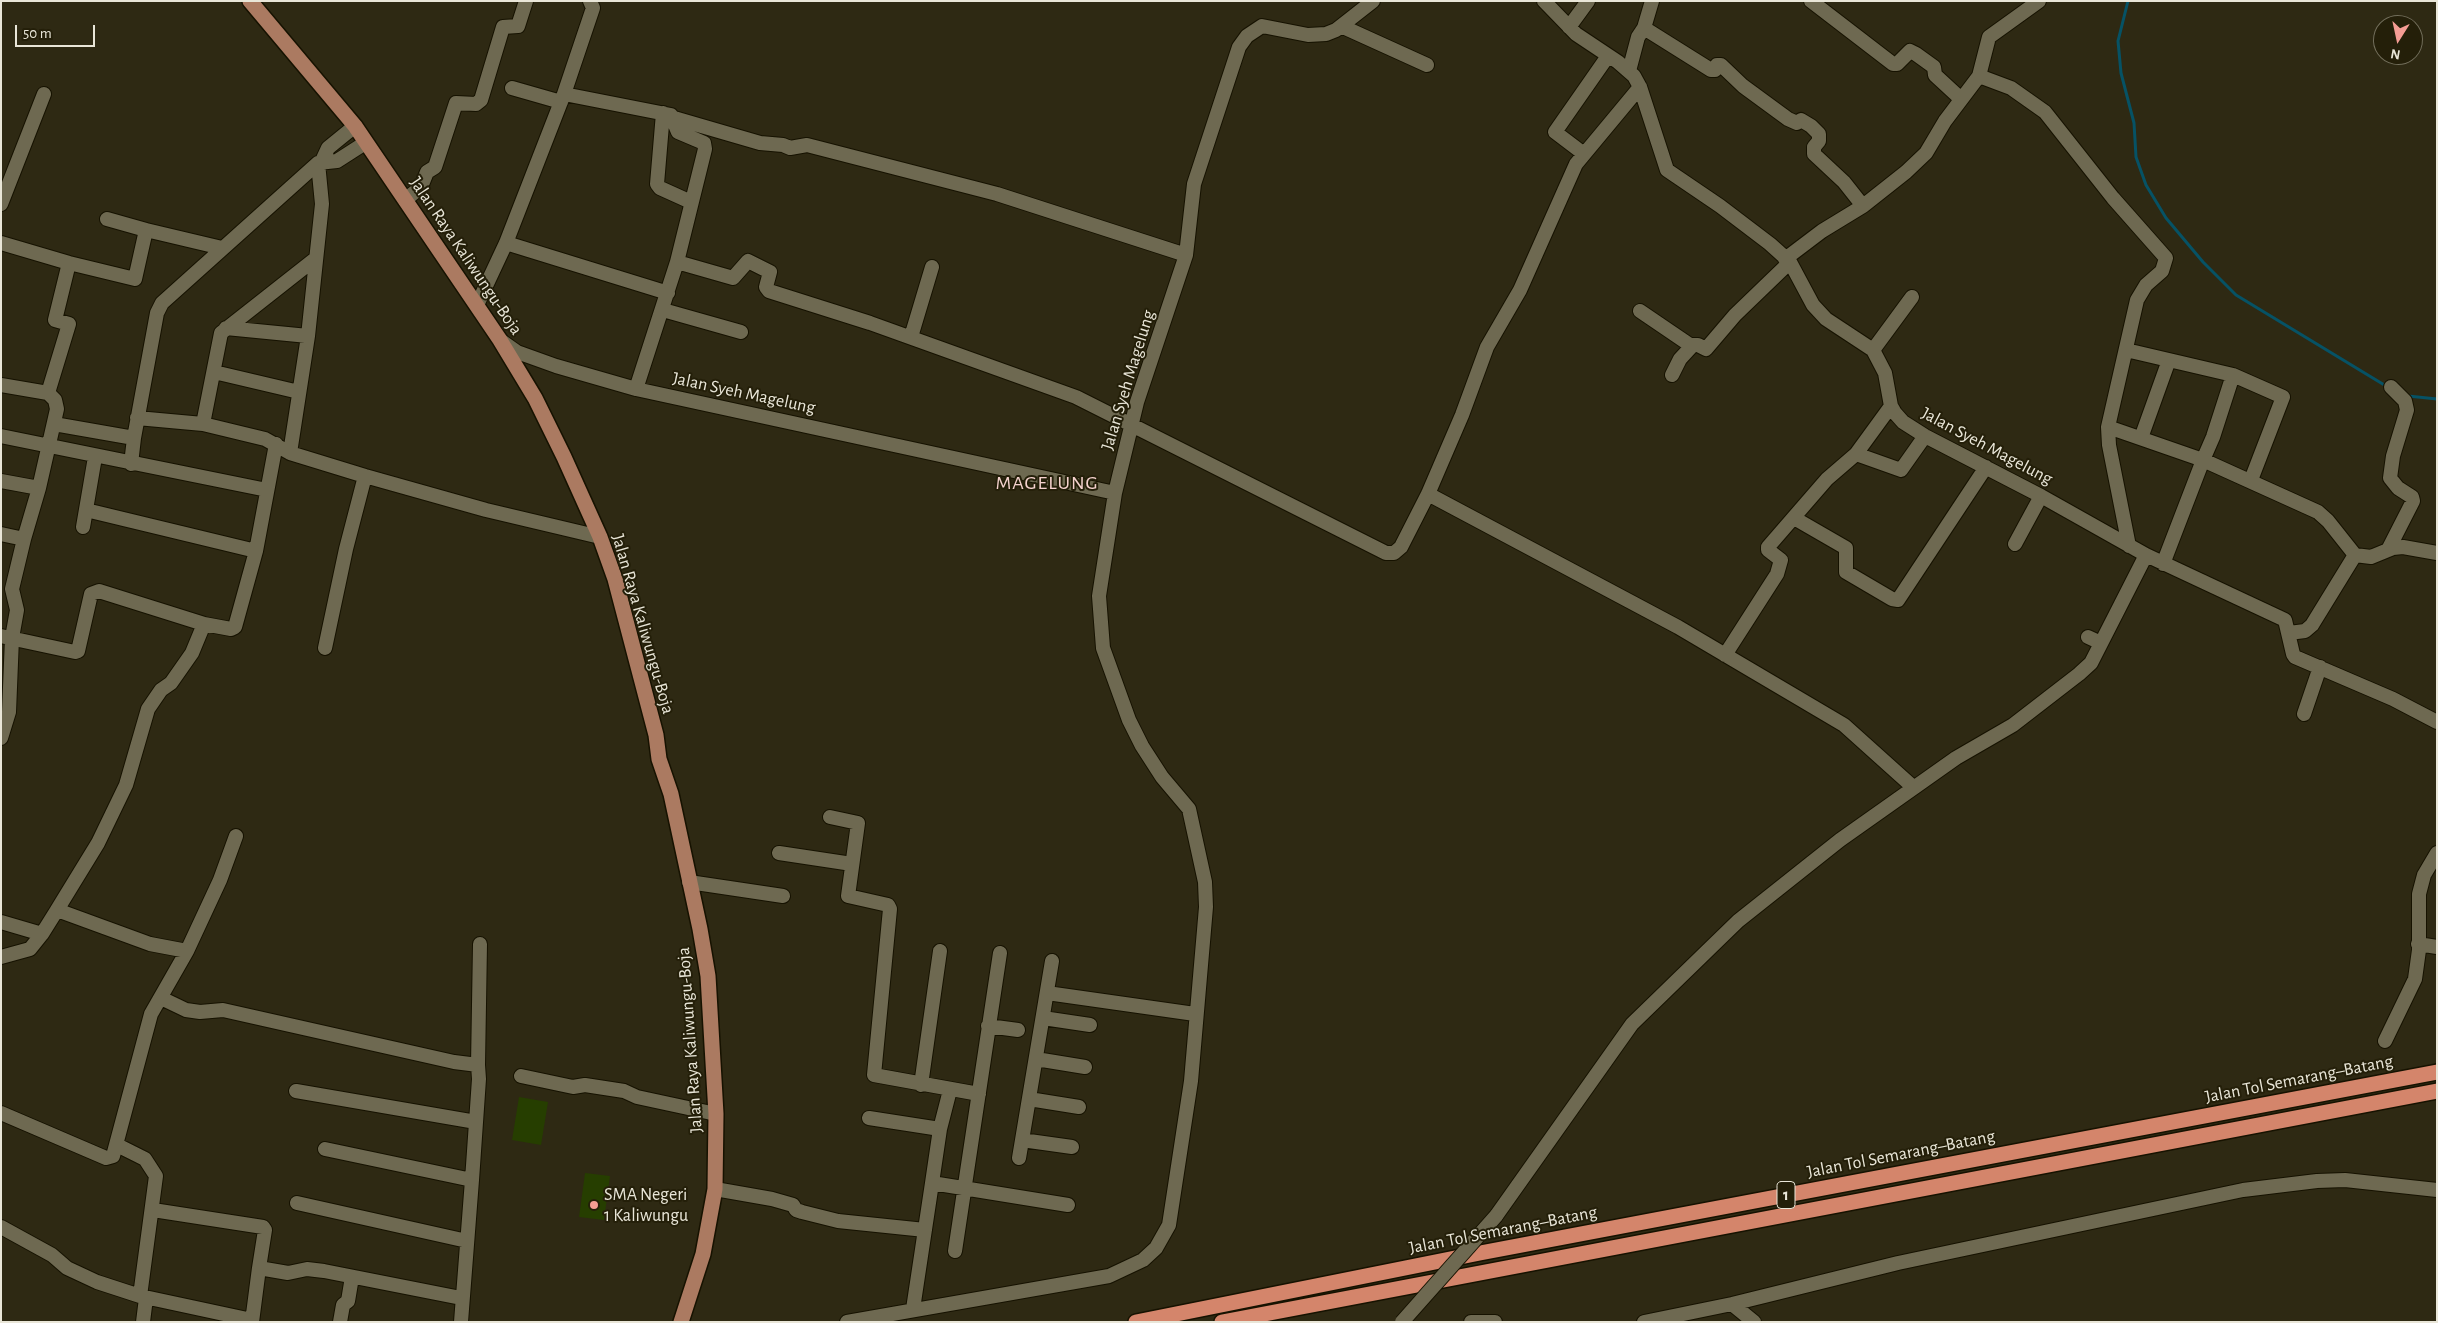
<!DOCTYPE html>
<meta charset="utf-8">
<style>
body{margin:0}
#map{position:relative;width:2438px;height:1323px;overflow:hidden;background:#2e2913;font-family:"Alegreya Sans",sans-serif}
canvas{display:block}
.frame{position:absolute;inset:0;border:2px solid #e9e6d8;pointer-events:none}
.north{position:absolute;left:2373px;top:15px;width:50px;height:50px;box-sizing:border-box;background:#241f09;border:1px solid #736f5c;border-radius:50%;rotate:190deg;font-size:14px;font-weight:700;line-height:20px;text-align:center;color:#e9e6d8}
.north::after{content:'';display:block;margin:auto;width:18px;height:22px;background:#f59c94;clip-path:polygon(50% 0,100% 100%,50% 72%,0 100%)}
.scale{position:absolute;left:15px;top:25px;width:80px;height:22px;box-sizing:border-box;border:2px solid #e9e6d8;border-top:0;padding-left:6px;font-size:15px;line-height:18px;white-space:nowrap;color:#e9e6d8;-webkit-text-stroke:4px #241f09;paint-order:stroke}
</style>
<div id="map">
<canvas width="2438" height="1323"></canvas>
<div class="frame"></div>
<div class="north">N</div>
<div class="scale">50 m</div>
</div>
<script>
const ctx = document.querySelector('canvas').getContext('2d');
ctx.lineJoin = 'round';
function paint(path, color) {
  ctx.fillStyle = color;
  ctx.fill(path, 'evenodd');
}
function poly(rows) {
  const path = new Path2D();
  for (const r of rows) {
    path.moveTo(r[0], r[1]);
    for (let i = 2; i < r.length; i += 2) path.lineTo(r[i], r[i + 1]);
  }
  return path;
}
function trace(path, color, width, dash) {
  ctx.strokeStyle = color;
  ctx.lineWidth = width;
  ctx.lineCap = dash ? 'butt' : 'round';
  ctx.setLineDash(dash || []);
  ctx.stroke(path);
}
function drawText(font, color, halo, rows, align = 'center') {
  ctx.font = font + ' "Alegreya Sans",sans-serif';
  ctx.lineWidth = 4;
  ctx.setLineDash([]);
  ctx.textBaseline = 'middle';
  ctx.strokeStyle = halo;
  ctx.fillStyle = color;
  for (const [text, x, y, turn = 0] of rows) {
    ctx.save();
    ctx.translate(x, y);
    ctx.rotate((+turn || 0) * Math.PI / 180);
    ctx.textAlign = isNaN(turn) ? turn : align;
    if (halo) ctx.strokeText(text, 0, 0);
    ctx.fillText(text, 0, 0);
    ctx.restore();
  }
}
paint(poly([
 [519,1097,548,1102,541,1145,512,1140],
 [585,1173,610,1176,604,1220,579,1217]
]), '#263e00');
trace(poly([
 [2128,1,2118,41,2121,73,2134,123,2136,157,2146,185,2166,218,2203,262,2236,295,2386,386],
 [2408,396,2437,399]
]), '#065265', 3);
const minor = poly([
 [1544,1,1576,34,1618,62,1634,76,1640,87,1667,170,1720,206,1770,244,1790,262,1813,305,1826,319,1873,350,1885,373,1891,406,1895,413,1903,422,1925,436,2041,496,2146,555,2285,620,2293,654,2295,657,2393,699,2437,722],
 [1811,1,1893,64,1897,64,1910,51,1916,54,1934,67,1935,75,1961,99],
 [1341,26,1427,65],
 [1569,27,1588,1],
 [1644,28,1711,70,1715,70,1717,65,1721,65,1743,86,1788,119,1797,123,1801,120,1811,126,1819,134,1819,141,1814,147,1814,154,1844,182,1863,206],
 [1629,71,1638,37,1644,28,1652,1],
 [1979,76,1989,37,2039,1],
 [512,88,561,102],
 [564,94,593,8,590,1],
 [663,113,657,184,660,188,691,202],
 [674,118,760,143,783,145,790,148,807,145,997,194,1186,255],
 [1584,154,1555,132,1608,56],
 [322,161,328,148,355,126],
 [405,200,421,187,427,172,435,167,456,103,476,104,481,100,503,27,518,26,526,1],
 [1,204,44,94],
 [107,219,146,230],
 [1,243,69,263,135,279,146,230,222,248],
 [506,243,668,293],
 [1785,259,1822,231,1863,206,1906,172,1926,153,1945,121,1979,76,2011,88,2045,112,2113,198,2166,258,2162,271,2146,285,2137,300,2108,427,2109,445,2129,546],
 [677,262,733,278,748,261,770,272,766,287,769,291,870,323,1076,397,1386,553,1394,553,1401,547,1428,494,1462,415,1487,347,1520,290,1576,164,1640,87],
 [477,305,506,243,564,94,671,115,678,132,704,143,705,149,677,262,636,389],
 [663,310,741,332],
 [1640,311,1690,345,1698,345,1706,349,1735,315,1790,262],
 [226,328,308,336],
 [911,337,932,267],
 [500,340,517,352,556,366,636,389,1115,493,1137,402,1186,255,1194,184,1239,47,1247,36,1262,26,1308,35,1326,34,1336,30,1373,1],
 [1873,350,1912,297],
 [2126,350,2233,375,2283,397,2251,480],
 [214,372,299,392],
 [1672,375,1680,359,1692,346],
 [1,385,48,393,55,400,57,409,39,488,24,539,12,589,17,610,12,638,9,712,1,738],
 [48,393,69,324,55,320,69,263],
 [137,418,203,424,265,439,290,453,365,476,486,510,600,537],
 [54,424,134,438,157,313,162,303,318,163,337,161,365,143],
 [203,424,221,333,315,259],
 [2108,427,2203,460,2213,437,2233,375],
 [1,436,267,490],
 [2141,438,2169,360],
 [290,453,308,336,322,204,318,163],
 [1856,454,1901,470,1925,436],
 [131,464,134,438],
 [1,481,39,488],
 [1428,494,1678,627,1844,725,1913,787],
 [86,510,256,551],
 [1794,518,1846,548,1846,572,1892,599,1898,600,1986,467],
 [83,527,95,457],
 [1,534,24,539],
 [2015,544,2041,496],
 [2388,550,2413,501,2412,497,2398,488,2390,478,2393,456,2407,410,2405,401,2391,387],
 [2163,564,2203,460,2318,512,2328,521,2355,555,2371,557,2393,548,2403,547,2437,553],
 [2289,633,2305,631,2312,625,2355,555],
 [1,636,75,652,78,651,91,594,99,591,204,624,231,629,235,627,256,551,276,444],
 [2088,637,2101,643],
 [325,648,346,549,365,476],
 [1725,655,1777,574,1781,560,1768,550,1768,547,1827,479,1856,454,1891,406],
 [2304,714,2320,667],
 [830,817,858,823,848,896,888,905,890,909,874,1075,979,1094],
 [779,853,852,864],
 [689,882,783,896],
 [57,910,98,843,126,785,148,709,161,690,171,683,192,653,204,624],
 [1,922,42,934,57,910,150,944,187,951,151,1014,113,1156,106,1158,1,1113],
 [2418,944,2437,947],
 [187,951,220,880,236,836],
 [1,957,30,949,42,934],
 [1047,993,1195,1014],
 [161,998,186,1010,200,1012,223,1010,454,1062,478,1065,479,1079,472,1180,461,1322],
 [1043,1018,1090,1025],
 [988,1026,1018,1030],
 [2385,1041,2415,979,2419,950,2419,894,2424,875,2437,853],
 [1036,1059,1085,1067],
 [478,1065,480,944],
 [521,1076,573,1087,585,1085,624,1091,637,1097,716,1114],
 [921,1085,940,951],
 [296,1091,476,1122],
 [1029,1099,1079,1107],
 [869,1118,940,1129],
 [1022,1140,1072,1147],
 [117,1145,145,1159,156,1176,140,1296],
 [325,1149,472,1180],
 [1019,1158,1052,961],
 [932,1183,940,1129,950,1090],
 [715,1189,772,1199,793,1205,796,1210,802,1212,838,1221,925,1230],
 [297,1203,467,1241],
 [153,1210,263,1227,265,1230,259,1268],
 [1496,1216,1632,1024,1738,921,1840,840,1956,758,2013,725,2079,674,2091,663,2146,555],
 [1,1227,52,1255,67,1268,97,1282,140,1296,252,1320],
 [955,1251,1000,953],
 [1732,1304,1754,1322],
 [913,1309,932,1183,1068,1205],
 [143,1322,146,1298],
 [252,1322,259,1268,288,1273,307,1269,324,1271,461,1298],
 [340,1322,343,1305,348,1301,352,1277],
 [847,1322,1109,1276,1143,1260,1156,1248,1169,1225,1191,1081,1206,907,1205,882,1189,809,1162,777,1142,746,1129,720,1103,648,1099,596,1115,493],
 [1471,1322,1495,1322],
 [1644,1322,1732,1304,1898,1263,2243,1190,2317,1181,2345,1180,2437,1190]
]);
const major = poly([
 [250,1,355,126,500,340,535,398,564,457,600,537,615,579,656,735,659,759,671,794,700,929,708,976,716,1114,715,1189,703,1254,681,1322]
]);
const highway = poly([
 [1136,1322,1480,1253,2437,1072],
 [1222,1322,2437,1091]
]);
trace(minor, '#161200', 16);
trace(major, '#161200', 18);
trace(highway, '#161200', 18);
trace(minor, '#6e6951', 14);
trace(major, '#ab7a61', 15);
trace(highway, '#d4856b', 15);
const minorBridge = poly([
 [1402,1322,1496,1216]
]);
trace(minorBridge, '#161200', 16, []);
trace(minorBridge, '#6e6951', 14);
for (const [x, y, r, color] of [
 [594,1205,5,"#f59c94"]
]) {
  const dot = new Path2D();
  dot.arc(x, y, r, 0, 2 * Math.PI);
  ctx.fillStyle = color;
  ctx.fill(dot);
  trace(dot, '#241f09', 2);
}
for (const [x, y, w] of [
 [1786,1195,18]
]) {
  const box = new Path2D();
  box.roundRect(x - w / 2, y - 13.5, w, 27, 4);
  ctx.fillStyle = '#241f09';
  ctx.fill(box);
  trace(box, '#e9e6d8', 1);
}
drawText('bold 16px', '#e9e6d8', null, [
 ["1",1786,1195]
]);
drawText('18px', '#e9e6d8', '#241f09', [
 ["Jalan Raya Kaliwungu-Boja",466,256,56],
 ["Jalan Syeh Magelung",1128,380,-73],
 ["Jalan Syeh Magelung",744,393,12],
 ["Jalan Syeh Magelung",1987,446,28],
 ["Jalan Raya Kaliwungu-Boja",643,624,74],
 ["Jalan Raya Kaliwungu-Boja",690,1040,-94],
 ["Jalan Tol Semarang–Batang",2299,1079,-11],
 ["Jalan Tol Semarang–Batang",1901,1154,-11],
 ["Jalan Tol Semarang–Batang",1503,1230,-11]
]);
drawText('18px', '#e9e6d8', '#241f09', [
 ["SMA Negeri",604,1195],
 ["1 Kaliwungu",604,1216]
], 'left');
ctx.letterSpacing = '1px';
drawText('20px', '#f5d2ce', '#241f09', [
 ["MAGELUNG",1047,483]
]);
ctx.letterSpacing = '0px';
</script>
